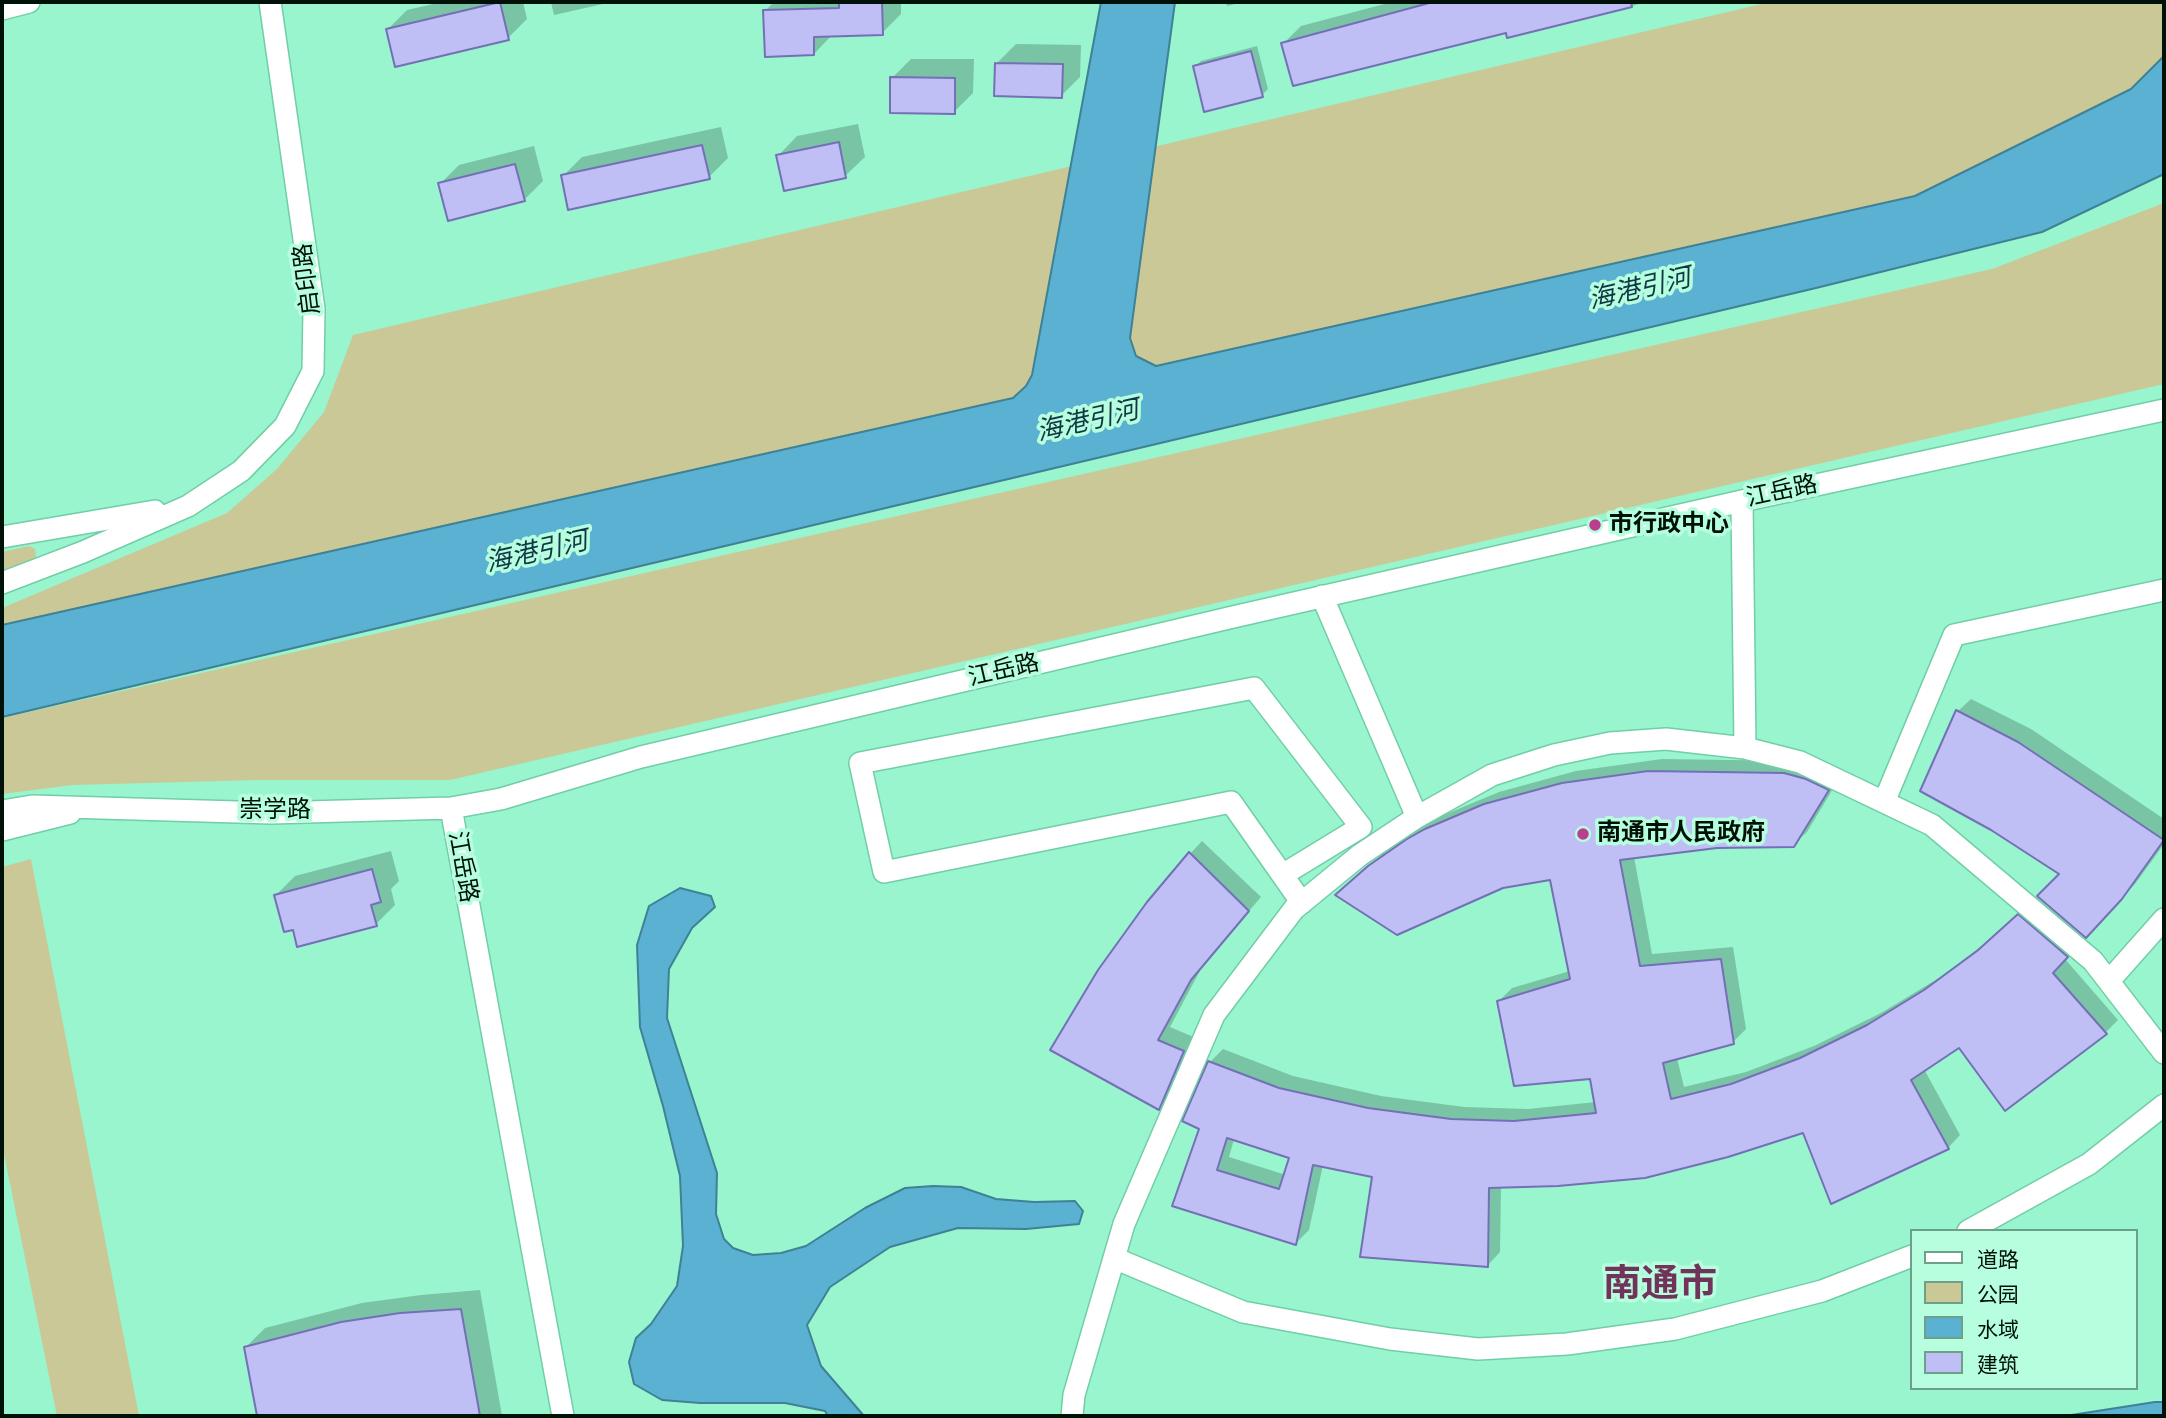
<!DOCTYPE html>
<meta charset="utf-8">
<style>
body{margin:0}
#map{position:relative;width:2166px;height:1418px;overflow:hidden;background:#98f5cd;font-family:"Times New Roman","Noto Sans SC",serif}
canvas{display:block}
.frame{position:absolute;inset:0;border:4px solid #001208;pointer-events:none}
.legend{position:absolute;left:1910px;top:1229px;width:228px;height:161px;box-sizing:border-box;background:#b6fedd;border:2px solid #6da088;margin:0;padding:9px 12px;list-style:none;font-size:21px;color:#001208}
.legend li{display:flex;align-items:center;gap:14px;height:35px}
.legend b{width:35px;border:2px solid #6da088}
</style>
<div id="map">
<canvas width="2166" height="1418"></canvas>
<div class="frame"></div>
<ul class="legend">
<li><b style="height:9px;background:#fff"></b>道路</li>
<li><b style="height:19px;background:#cbc898"></b>公园</li>
<li><b style="height:19px;background:#5ab1d1"></b>水域</li>
<li><b style="height:19px;background:#bfbff5"></b>建筑</li>
</ul>
</div>
<script>
const ctx = document.querySelector('canvas').getContext('2d');
ctx.lineJoin = 'round';
function paint(path, color) {
  ctx.fillStyle = color;
  ctx.fill(path, 'evenodd');
}
function poly(rows) {
  const path = new Path2D();
  for (const r of rows) {
    path.moveTo(r[0], r[1]);
    for (let i = 2; i < r.length; i += 2) path.lineTo(r[i], r[i + 1]);
  }
  return path;
}
function trace(path, color, width, dash) {
  ctx.strokeStyle = color;
  ctx.lineWidth = width;
  ctx.lineCap = dash ? 'butt' : 'round';
  ctx.setLineDash(dash || []);
  ctx.stroke(path);
}
function drawText(font, color, halo, rows, align = 'center') {
  ctx.font = font + ' "Times New Roman","Noto Sans SC",serif';
  ctx.lineWidth = 7;
  ctx.setLineDash([]);
  ctx.textBaseline = 'middle';
  ctx.strokeStyle = halo;
  ctx.fillStyle = color;
  for (const [text, x, y, turn = 0] of rows) {
    ctx.save();
    ctx.translate(x, y);
    ctx.rotate((+turn || 0) * Math.PI / 180);
    ctx.textAlign = isNaN(turn) ? turn : align;
    if (halo) ctx.strokeText(text, 0, 0);
    ctx.fillText(text, 0, 0);
    ctx.restore();
  }
}
paint(poly([
 [1770,2,2164,2,2164,56,2131,89,1915,196,2,625,2,608,227,513,277,469,324,412,353,335],
 [2164,203,2164,384,450,780,258,780,73,785,2,794,2,718,1992,269],
 [29,546,35,549,36,557,34,563,2,576,2,552],
 [31,859,102,1224,139,1416,57,1416,2,1144,2,867]
]), '#cbc898');
const water = poly([
 [1101,2,1175,2,1130,338,1136,356,1156,366,1915,196,2131,89,2164,56,2164,174,2042,232,1816,288,2,717,2,625,1013,398,1026,386,1032,375,1101,2],
 [680,888,711,896,715,907,692,928,669,969,667,1018,717,1173,716,1214,724,1239,733,1248,753,1255,781,1253,806,1246,865,1208,905,1188,933,1186,961,1187,996,1199,1034,1202,1075,1201,1083,1211,1079,1224,1026,1229,958,1228,890,1247,830,1287,807,1325,821,1366,864,1416,828,1416,825,1411,785,1403,700,1403,662,1400,634,1384,629,1362,636,1338,651,1324,677,1286,683,1246,680,1176,663,1106,640,1027,637,945,649,906,680,888],
 [2155,1402,2164,1402,2164,1416,2065,1416,2155,1402]
]);
paint(water, '#5ab1d1');
trace(water, '#3f8195', 2);
paint(poly([
 [442,2,523,2,527,19,508,38,388,29,407,10],
 [551,2,612,2,554,15],
 [774,2,901,2,901,14,882,33,833,34,814,54,765,11],
 [1226,2,1243,2,1227,6],
 [1392,2,1647,2,1589,17,1507,31,1283,44,1301,26],
 [1016,44,1081,45,1080,77,1061,96,997,63],
 [1257,46,1268,89,1262,95,1195,67,1201,61],
 [911,59,974,59,973,93,954,112,892,78],
 [858,124,865,157,845,176,778,156,797,136],
 [721,127,728,158,709,177,563,176,582,157],
 [534,146,543,181,524,200,440,184,459,165],
 [1971,699,2031,729,2164,819,2164,844,2135,884,2099,923,1958,711],
 [1662,759,1798,761,1840,777,1807,832,1793,845,1717,846,1634,857,1652,954,1733,947,1746,1029,1733,1042,1677,1058,1684,1087,1746,1072,1814,1046,1881,1013,1939,978,1992,938,2032,903,2080,943,2065,959,2118,1020,2106,1032,2005,1109,1959,1046,1924,1069,1960,1135,1948,1148,1804,1131,1501,1186,1500,1252,1488,1265,1374,1176,1323,1165,1309,1230,1296,1243,1174,1205,1201,1128,1210,1062,1223,1049,1293,1076,1381,1096,1464,1107,1528,1109,1596,1102,1592,1077,1499,1001,1512,988,1570,971,1551,878,1351,882,1383,853,1422,827,1439,817,1499,792,1576,771],
 [1234,1139,1291,1157,1286,1175,1229,1157],
 [1202,841,1261,897,1203,965,1170,1027,1196,1038,1171,1095,1159,1108,1100,971,1190,854],
 [391,851,399,881,391,889,395,905,376,924,294,928,276,895,295,876],
 [480,1290,502,1416,259,1416,246,1347,265,1328,362,1303,421,1295]
]), '#0003');
const building = poly([
 [500,2,509,40,395,67,386,29,500,2],
 [839,2,882,2,883,35,814,37,814,55,765,57,763,10,839,8,839,2],
 [1433,2,1631,2,1632,7,1507,38,1506,33,1293,86,1281,43,1433,2],
 [1251,51,1263,97,1204,112,1193,66,1251,51],
 [995,63,1063,64,1062,98,994,96,995,63],
 [890,77,955,78,955,114,890,113,890,77],
 [839,142,846,178,784,191,776,155,839,142],
 [702,145,710,179,568,210,561,175,702,145],
 [515,164,525,201,448,221,438,183,515,164],
 [1956,710,2018,742,2164,840,2122,899,2086,938,2037,896,2059,874,1991,830,1920,791,1956,710],
 [1648,771,1784,773,1806,779,1829,790,1794,847,1717,848,1620,860,1640,966,1721,959,1734,1044,1663,1063,1671,1099,1731,1084,1800,1058,1867,1025,1924,990,1977,951,2018,914,2068,957,2053,973,2107,1034,2005,1111,1959,1048,1911,1080,1949,1149,1831,1204,1803,1133,1728,1157,1645,1178,1558,1186,1489,1188,1488,1267,1360,1257,1372,1177,1313,1165,1296,1245,1172,1206,1199,1129,1182,1121,1208,1061,1279,1088,1368,1108,1451,1119,1514,1121,1596,1113,1590,1079,1514,1086,1497,1001,1570,979,1550,880,1503,888,1397,935,1335,895,1368,866,1407,839,1425,829,1484,804,1562,783,1648,771],
 [1227,1138,1289,1158,1279,1189,1217,1170,1227,1138],
 [1189,852,1249,911,1191,980,1158,1040,1184,1051,1159,1110,1050,1050,1098,970,1147,902,1189,852],
 [372,869,381,902,371,905,377,926,297,947,293,930,284,932,274,895,372,869],
 [461,1309,480,1416,257,1416,244,1347,341,1322,400,1313,461,1309]
]);
paint(building, '#bfbff5');
trace(building, '#7370b6', 2);
const minor = poly([
 [2,9,29,2],
 [1742,501,1745,748],
 [2,537,155,511],
 [2,583,83,552,188,506,241,471,285,426,313,371,314,309,270,2],
 [1322,596,1417,817],
 [1884,802,1954,635,2164,590],
 [451,808,563,1416],
 [2,811,32,806,271,813,451,808,501,799,641,757,1233,617,1742,501,2164,410],
 [2,830,70,813],
 [1284,874,1361,827,1254,688,860,763,884,872,1231,802,1302,903],
 [2109,981,2164,919],
 [1968,1231,2089,1164,2164,1105],
 [1114,1258,1243,1312,1390,1339,1478,1349,1567,1344,1675,1329,1822,1291,1912,1256],
 [1072,1416,1074,1395,1124,1224,1214,1015,1294,909,1360,855,1417,817,1492,775,1554,755,1610,743,1666,739,1745,748,1800,762,1932,825,2093,961,2164,1053]
]);
trace(minor, '#71cea7', 24);
trace(minor, '#fff', 21);
for (const [x, y, r, color] of [
 [1595,525,7,"#bb3f8f"],
 [1583,834,7,"#bb3f8f"]
]) {
  const dot = new Path2D();
  dot.arc(x, y, r, 0, 2 * Math.PI);
  ctx.fillStyle = color;
  ctx.fill(dot);
  trace(dot, '#b6fedd', 2.5);
}
drawText('24px', '#001208', '#b6fedd', [
 ["启印路",308,279,-97],
 ["江岳路",1782,492,-12],
 ["江岳路",1004,671,-13],
 ["崇学路",275,811],
 ["江岳路",462,867,80]
]);
drawText('bold 24px', '#001208', '#b6fedd', [
 ["市行政中心",1609,525],
 ["南通市人民政府",1597,834]
], 'left');
drawText('italic 26px', '#0f3745', '#b6fedd', [
 ["海港引河",1640,290,-13],
 ["海港引河",1088,422,-13],
 ["海港引河",537,553,-13]
]);
drawText('bold 38px', '#713359', '#b6fedd', [
 ["南通市",1660,1286]
]);
</script>
